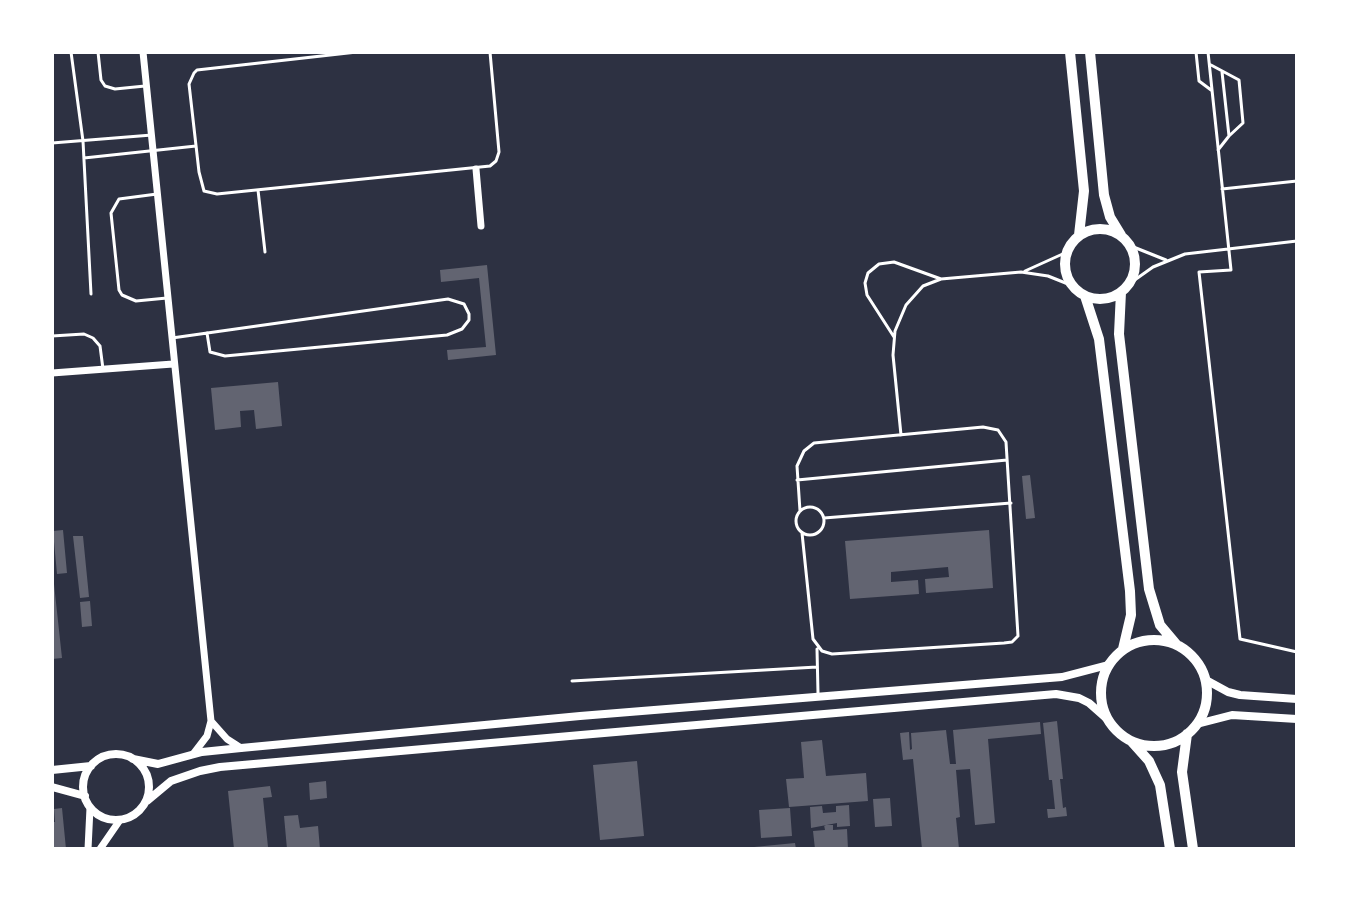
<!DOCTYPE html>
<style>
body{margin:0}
#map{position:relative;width:1349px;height:901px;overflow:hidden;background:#2d3142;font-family:"Asap Condensed",sans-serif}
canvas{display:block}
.frame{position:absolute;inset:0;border:54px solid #fff;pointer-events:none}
</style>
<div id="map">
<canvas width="1349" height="901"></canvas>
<div class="frame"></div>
</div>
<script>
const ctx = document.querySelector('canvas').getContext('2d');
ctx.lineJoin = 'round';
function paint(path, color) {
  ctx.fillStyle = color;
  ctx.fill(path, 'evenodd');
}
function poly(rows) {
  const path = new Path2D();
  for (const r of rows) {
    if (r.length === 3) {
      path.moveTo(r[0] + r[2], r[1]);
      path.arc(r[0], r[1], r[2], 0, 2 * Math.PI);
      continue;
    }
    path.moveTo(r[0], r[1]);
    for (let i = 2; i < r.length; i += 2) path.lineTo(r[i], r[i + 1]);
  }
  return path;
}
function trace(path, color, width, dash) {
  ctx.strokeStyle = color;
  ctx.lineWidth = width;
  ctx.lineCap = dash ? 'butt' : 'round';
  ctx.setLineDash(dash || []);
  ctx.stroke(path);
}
paint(poly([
 [487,265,496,355,448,360,447,350,486,347,479,278,441,282,440,270],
 [278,382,282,426,256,429,254,410,240,411,241,427,215,430,211,388],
 [1030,475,1035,518,1026,519,1022,476],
 [63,530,67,573,57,574,53,531],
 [989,530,993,588,926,593,925,579,949,577,948,567,891,572,891,582,918,580,919,594,850,599,845,541],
 [73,536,83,536,89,597,80,598],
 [52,584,54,584,62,658,52,659],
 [90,601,92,626,82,627,80,602],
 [1057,721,1063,779,1060,779,1063,808,1066,807,1067,816,1048,818,1047,809,1055,809,1052,780,1049,780,1043,723],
 [1040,722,1041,734,988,739,995,823,975,825,970,769,956,770,960,817,956,818,959,849,922,849,913,759,903,760,900,733,909,732,910,750,912,749,911,733,946,730,950,764,956,764,953,730],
 [822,740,826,776,866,773,868,801,789,807,786,779,804,778,801,742],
 [637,761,644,836,600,840,593,765],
 [326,781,327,798,310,800,309,783],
 [270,786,272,797,263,798,268,847,234,849,228,791],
 [890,798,892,826,875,827,873,799],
 [849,805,850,826,837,827,837,823,811,828,810,807,822,806,823,813,836,812,836,806],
 [62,808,66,849,52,849,52,822,55,822,54,809],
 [790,808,792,836,761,838,759,810],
 [298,815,300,828,318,826,320,849,287,849,284,816],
 [824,825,833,825,833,830,847,829,848,849,815,849,813,831,825,830],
 [795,843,796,849,754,849,754,847]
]), '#626471');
trace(poly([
 [71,52,83,141,91,294],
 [98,52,101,80,105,86,115,89,145,86],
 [357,52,197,70,194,73,189,84,199,172,204,191,217,194,490,166,496,161,499,152,490,52],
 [1196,52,1199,81,1211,90],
 [1208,52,1231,270,1199,272,1240,639,1297,652],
 [1211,65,1239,80,1243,123,1229,136,1218,150],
 [1222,72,1229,136],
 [52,143,152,135],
 [84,158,196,146],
 [1222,189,1297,181],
 [258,190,265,252],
 [157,194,119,199,111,213,119,290,122,295,136,301,167,298],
 [1131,246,1166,260],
 [1025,271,1067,252],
 [1129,284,1153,267,1185,254,1297,241],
 [52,336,84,334,93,338,100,346,103,369],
 [894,337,867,295,865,283,868,273,879,264,894,262,941,279],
 [172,338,448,299,464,304,469,314,469,320,462,329,447,335,225,356,210,352,207,333],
 [901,435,893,355,895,331,906,305,923,286,941,279,1021,272,1048,276,1073,286],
 [797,480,1007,460],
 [810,521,14],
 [800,511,797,466,804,451,814,443,983,427,998,430,1006,442,1018,636,1012,642,1004,643,832,654,822,651,813,639,802,533],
 [824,518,1011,503],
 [817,649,818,693],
 [572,681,817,667]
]), '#fff', 3);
trace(poly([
 [143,52,211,721,207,736,194,753],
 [476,169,481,226],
 [52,373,173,364],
 [211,721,227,739,241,748],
 [88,849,90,808],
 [100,849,120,820]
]), '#fff', 7);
trace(poly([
 [1206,680,1228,692,1240,695,1297,699],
 [1197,724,1232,715,1297,719],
 [116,787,33],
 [133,759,158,764,202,752,241,748,580,716,1062,677,1108,665],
 [52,770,91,766],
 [52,787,85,796],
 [147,801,171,781,200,771,220,767,581,735,1056,694,1079,698,1089,703,1106,718]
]), '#fff', 8);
trace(poly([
 [1070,52,1084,191,1079,235],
 [1090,52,1104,195,1110,217,1121,235],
 [1100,264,35],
 [1121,292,1119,334,1149,589,1160,625,1176,644],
 [1085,296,1099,339,1130,591,1131,615,1123,649],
 [1154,693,53],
 [1187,734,1182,772,1193,849],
 [1132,742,1149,761,1160,785,1170,849]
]), '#fff', 10);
</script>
